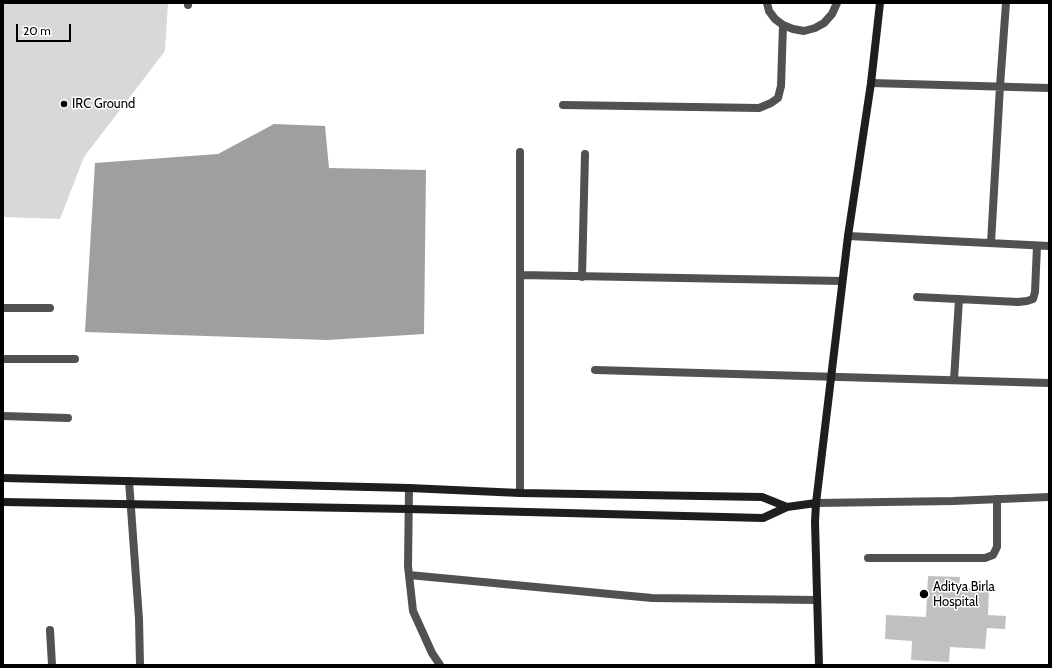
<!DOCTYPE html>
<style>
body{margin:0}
#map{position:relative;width:1052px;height:668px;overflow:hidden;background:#fff;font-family:Cabin,sans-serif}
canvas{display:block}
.frame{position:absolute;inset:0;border:4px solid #000;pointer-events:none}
.scale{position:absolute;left:16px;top:24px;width:55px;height:18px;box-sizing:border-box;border:2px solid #000;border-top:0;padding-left:5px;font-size:12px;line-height:14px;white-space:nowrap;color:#000;-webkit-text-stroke:3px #fff;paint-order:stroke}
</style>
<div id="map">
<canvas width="1052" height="668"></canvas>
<div class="frame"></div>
<div class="scale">20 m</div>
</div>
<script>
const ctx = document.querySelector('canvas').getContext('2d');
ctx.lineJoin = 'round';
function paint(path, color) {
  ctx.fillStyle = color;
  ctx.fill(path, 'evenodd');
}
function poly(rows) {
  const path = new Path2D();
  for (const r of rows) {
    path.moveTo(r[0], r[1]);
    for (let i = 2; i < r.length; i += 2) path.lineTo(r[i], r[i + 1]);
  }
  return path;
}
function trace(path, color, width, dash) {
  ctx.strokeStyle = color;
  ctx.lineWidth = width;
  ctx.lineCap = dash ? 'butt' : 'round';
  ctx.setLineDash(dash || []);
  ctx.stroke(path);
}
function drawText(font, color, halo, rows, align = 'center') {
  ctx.font = font + ' Cabin,sans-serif';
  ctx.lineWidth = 3;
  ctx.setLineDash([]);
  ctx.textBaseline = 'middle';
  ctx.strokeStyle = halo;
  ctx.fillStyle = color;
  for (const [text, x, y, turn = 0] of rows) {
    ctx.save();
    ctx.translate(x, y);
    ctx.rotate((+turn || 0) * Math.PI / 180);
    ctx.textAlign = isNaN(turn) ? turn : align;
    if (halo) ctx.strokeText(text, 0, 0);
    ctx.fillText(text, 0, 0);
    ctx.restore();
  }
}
paint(poly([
 [3,3,168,3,165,51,84,157,60,219,3,217]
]), '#d8d8d8');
paint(poly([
 [274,124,325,126,329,168,426,170,424,334,327,340,85,332,95,163,218,154]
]), '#9f9f9f');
paint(poly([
 [928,576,960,577,959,588,989,589,988,615,1006,616,1005,629,987,628,985,649,950,647,949,662,911,660,912,641,885,639,886,615,926,617]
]), '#c0c0c0');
trace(poly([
 [767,3,769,11,775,19,783,25,793,29,804,31,815,28,824,23,832,14,837,3],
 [188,5,188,3],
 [563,105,759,108,771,103,778,98,781,86,783,25],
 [868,558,985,558,993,555,997,547,997,499]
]), '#515151', 8);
trace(poly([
 [871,83,1049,88],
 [520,152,520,493],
 [848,236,1049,246],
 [991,243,1000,86,1006,3],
 [520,275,842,281],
 [582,277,585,154],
 [917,297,1018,302,1027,301,1033,299,1035,292,1037,246],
 [3,308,50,308],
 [3,359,75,359],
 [595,370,1049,383],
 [954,380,959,299],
 [3,416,68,418],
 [129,481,139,619,140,665],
 [409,488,408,566,413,611,432,653,440,665],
 [816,503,953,501,1049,497],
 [409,575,652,598,817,600],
 [50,630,52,665]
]), '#515151', 8);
trace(poly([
 [3,478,409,488,520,493,762,497,787,507],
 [3,502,409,509,763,518,787,507,816,503],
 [819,665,815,522,816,503,848,236,871,83,880,3]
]), '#1e1e1e', 8);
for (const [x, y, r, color] of [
 [64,104,4,"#000"],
 [924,594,5,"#000"]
]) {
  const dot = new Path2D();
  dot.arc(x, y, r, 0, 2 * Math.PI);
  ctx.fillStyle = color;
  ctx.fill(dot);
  trace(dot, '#fff', 1.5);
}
drawText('13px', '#000', '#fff', [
 ["IRC Ground",72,104],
 ["Aditya Birla",933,587],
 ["Hospital",933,602]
], 'left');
</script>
